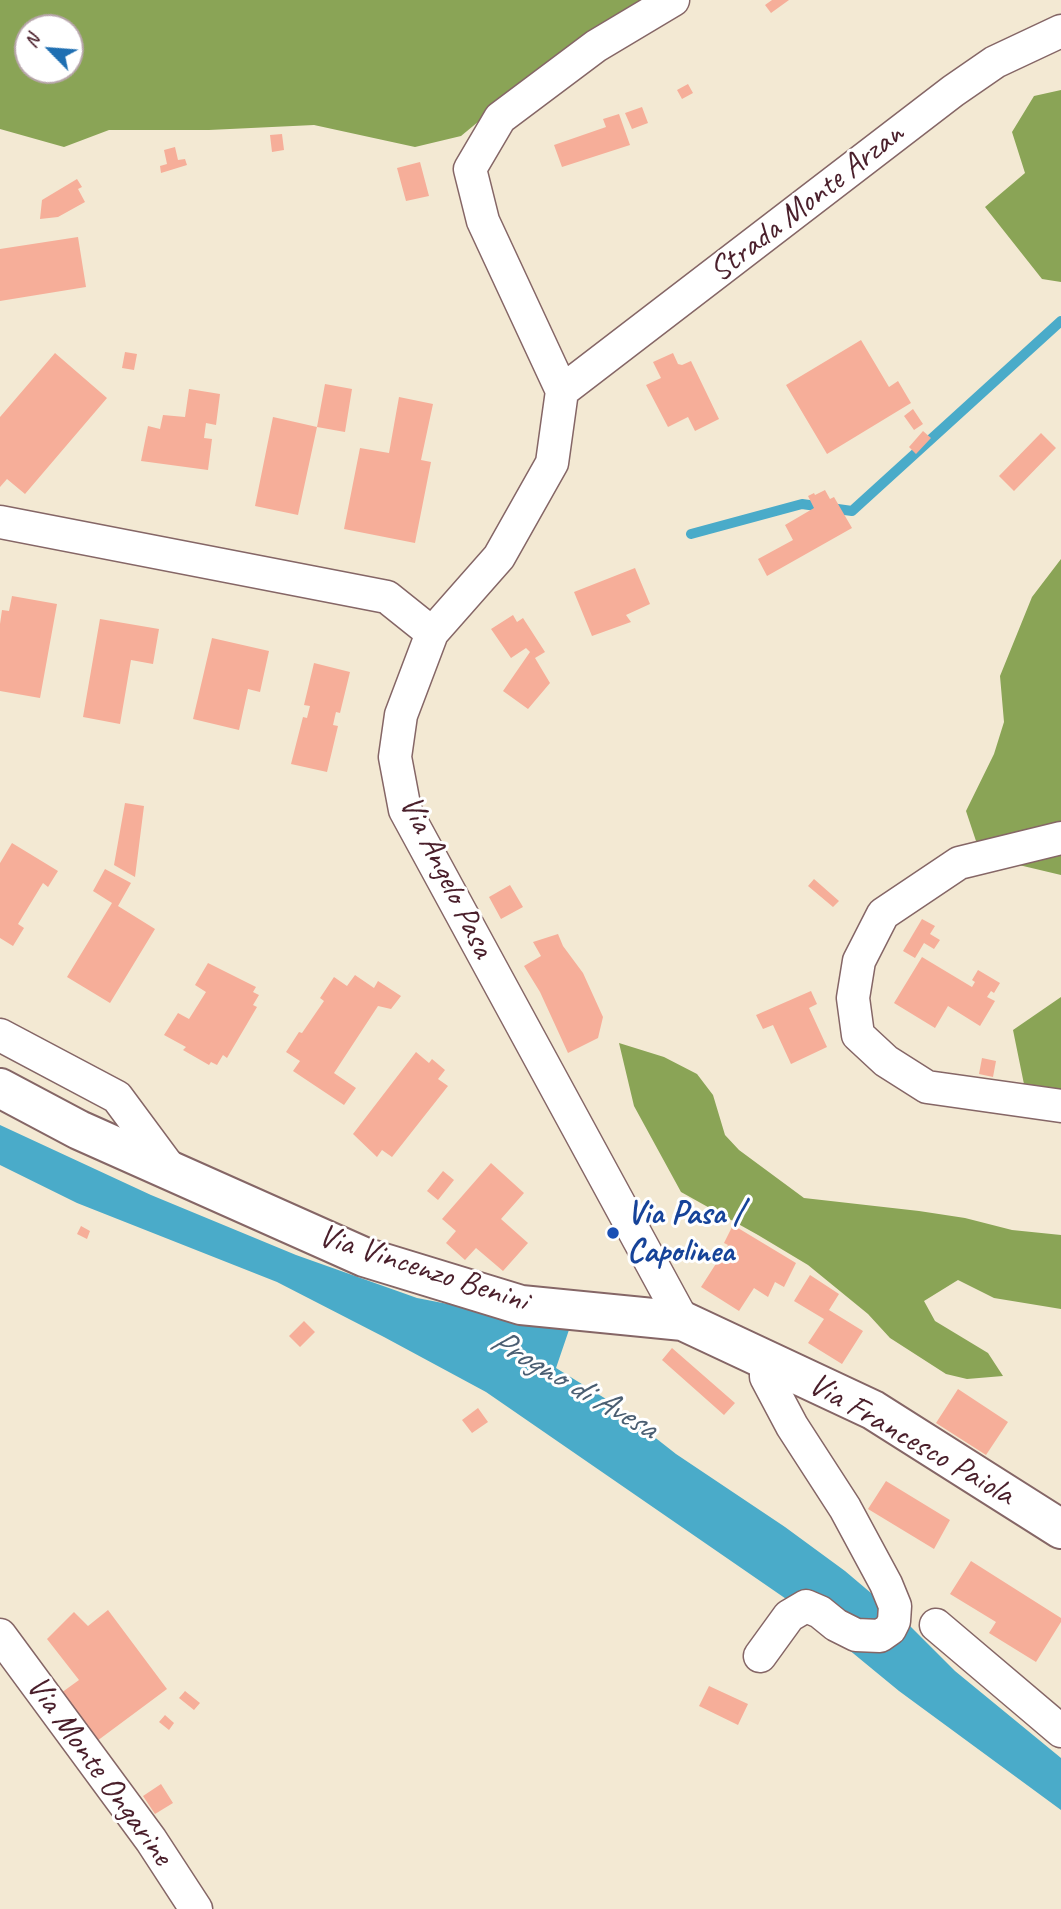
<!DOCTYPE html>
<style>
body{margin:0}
#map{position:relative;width:1061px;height:1909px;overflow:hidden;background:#f3e9d3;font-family:Caveat,sans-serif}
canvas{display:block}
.north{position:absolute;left:14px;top:14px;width:70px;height:70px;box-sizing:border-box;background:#fff;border:2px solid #b7a5aa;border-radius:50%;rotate:295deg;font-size:19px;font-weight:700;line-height:28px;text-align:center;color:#4a1f2b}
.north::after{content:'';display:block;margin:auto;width:24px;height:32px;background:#1f6fb2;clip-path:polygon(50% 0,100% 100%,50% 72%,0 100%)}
</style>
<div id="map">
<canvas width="1061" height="1909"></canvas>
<div class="north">N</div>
</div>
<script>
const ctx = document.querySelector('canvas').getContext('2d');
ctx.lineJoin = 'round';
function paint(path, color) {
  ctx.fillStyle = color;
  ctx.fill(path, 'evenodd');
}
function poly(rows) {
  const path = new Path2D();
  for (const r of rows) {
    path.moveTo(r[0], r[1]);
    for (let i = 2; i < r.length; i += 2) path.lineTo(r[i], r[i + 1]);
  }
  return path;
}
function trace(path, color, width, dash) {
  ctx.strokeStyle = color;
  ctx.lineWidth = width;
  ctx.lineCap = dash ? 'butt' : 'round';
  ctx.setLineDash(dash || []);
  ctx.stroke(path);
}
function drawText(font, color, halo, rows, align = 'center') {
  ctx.font = font + ' Caveat,sans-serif';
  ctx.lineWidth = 6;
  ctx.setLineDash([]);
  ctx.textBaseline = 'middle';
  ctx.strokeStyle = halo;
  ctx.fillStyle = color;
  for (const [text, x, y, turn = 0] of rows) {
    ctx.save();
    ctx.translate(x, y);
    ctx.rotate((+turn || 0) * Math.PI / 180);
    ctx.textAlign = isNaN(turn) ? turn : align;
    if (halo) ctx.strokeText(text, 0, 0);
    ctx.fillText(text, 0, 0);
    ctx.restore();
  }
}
paint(poly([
 [0,0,648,0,525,83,461,136,415,147,314,125,209,130,109,130,64,147,0,129],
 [28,28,70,28,70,70,28,70],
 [1061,90,1061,282,1042,279,985,207,1025,173,1012,132,1034,96],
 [1061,559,1061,875,981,856,966,811,994,754,1004,722,1000,676,1032,597],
 [1061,997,1061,1114,1027,1099,1013,1030],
 [619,1043,664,1057,697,1074,713,1095,725,1135,739,1150,804,1198,919,1211,965,1218,1012,1230,1061,1235,1061,1309,994,1298,958,1280,924,1301,935,1321,988,1353,1003,1376,967,1379,946,1374,890,1338,868,1314,808,1265,758,1235,681,1192,634,1106]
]), '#8aa456');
paint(poly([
 [0,1125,151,1195,296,1255,417,1298,525,1319,571,1324,556,1368,606,1399,676,1454,785,1527,845,1571,910,1626,955,1671,1061,1758,1061,1810,899,1691,792,1603,486,1392,384,1337,277,1282,77,1203,0,1165]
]), '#4aabc9');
trace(poly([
 [691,534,802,504,852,511,1061,321]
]), '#4aabc9', 10);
paint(poly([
 [772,0,789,0,771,13,765,5],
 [688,84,693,93,682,99,677,90],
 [642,107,648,123,632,129,625,113],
 [619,114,630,145,562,167,554,145,606,127,603,119],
 [282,134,284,150,272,152,270,135],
 [175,147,178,160,185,159,187,165,161,173,160,166,167,164,164,150],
 [420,162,429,196,406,201,397,168],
 [77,179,82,187,78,189,85,202,58,217,40,219,42,200],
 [78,237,86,287,0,301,0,249],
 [861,340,889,387,898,381,911,403,827,454,786,385],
 [125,352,137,354,134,370,122,368],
 [55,353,107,398,25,494,7,479,0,487,0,417],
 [673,353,678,364,682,365,691,361,719,419,695,431,688,417,668,427,646,385,661,378,653,362],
 [325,384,352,389,345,432,317,427,298,515,255,506,273,417,317,427],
 [189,389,220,394,216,425,206,423,204,438,212,439,208,470,141,461,148,426,160,429,163,415,185,417],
 [399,397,433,404,421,460,431,462,415,543,344,529,360,448,389,453],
 [913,409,923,424,914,430,904,416],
 [923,431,931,438,916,454,909,447],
 [1041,433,1056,448,1014,491,999,476],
 [825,490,830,499,834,497,852,528,767,576,758,559,793,540,785,525,814,508,808,496,814,493,815,495],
 [635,568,650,604,626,615,631,622,592,636,574,592],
 [12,596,57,604,40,698,0,691,0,624,2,610,9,611],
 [513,615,517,622,523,618,545,652,535,658,550,683,528,709,503,691,530,652,526,648,511,658,491,629],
 [100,619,159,629,153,664,131,660,120,724,83,717],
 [212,638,269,651,260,692,248,689,239,730,193,719],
 [314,663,350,672,340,713,336,712,335,716,333,725,338,726,327,772,291,764,303,717,307,718,310,706,304,705],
 [125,803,144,806,135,877,114,865],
 [12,843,58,871,48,887,43,883,18,924,24,928,13,946,0,938,0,863],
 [105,869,131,883,118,906,155,929,110,1003,67,977,112,903,93,891],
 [814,879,839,901,833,907,808,886],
 [510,885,523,907,501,919,489,897],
 [922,919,935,926,930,934,940,940,934,949,924,943,915,958,903,951],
 [558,934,563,946,583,973,603,1017,598,1038,568,1053,540,992,524,966,541,956,533,942],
 [922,957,972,987,975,982,972,980,978,970,1000,983,994,993,991,991,987,997,995,1001,980,1026,948,1006,935,1028,894,1003],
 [208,963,256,987,253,992,259,995,253,1005,257,1007,227,1058,223,1055,217,1065,211,1062,209,1065,183,1050,186,1047,164,1035,178,1013,189,1019,206,992,195,985],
 [355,975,374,988,378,981,401,996,391,1009,378,1006,334,1073,356,1088,344,1105,293,1071,300,1061,286,1052,299,1032,302,1033,324,1001,320,998,334,977,347,986],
 [811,991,817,1004,809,1008,827,1047,791,1064,773,1025,763,1029,756,1015],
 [416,1052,429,1063,432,1059,445,1070,438,1079,448,1086,392,1157,382,1150,377,1157,353,1134],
 [982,1058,996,1061,993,1077,979,1074],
 [491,1163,524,1193,501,1219,528,1243,503,1271,476,1248,465,1260,446,1243,456,1231,442,1219],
 [443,1171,454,1180,438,1200,427,1191],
 [733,1225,796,1263,784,1287,775,1282,768,1297,754,1288,739,1311,701,1287,728,1245,724,1243],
 [81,1226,90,1231,87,1239,77,1234],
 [810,1275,839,1294,829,1310,863,1331,842,1364,808,1343,824,1319,794,1301],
 [304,1321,315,1332,300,1347,289,1336],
 [672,1348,735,1403,724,1415,662,1360],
 [958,1389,1008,1422,986,1455,936,1423],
 [478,1408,488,1422,472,1433,462,1420],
 [886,1481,950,1520,934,1549,868,1509],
 [971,1561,1061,1618,1061,1622,1036,1662,989,1633,996,1622,950,1594],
 [108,1610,167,1689,97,1741,61,1693,79,1680,47,1639,74,1612,88,1626],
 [709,1686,748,1704,738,1725,699,1706],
 [185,1691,200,1703,194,1710,179,1698],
 [165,1715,174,1723,169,1730,159,1722],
 [161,1784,173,1803,155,1814,143,1796]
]), '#f6ae99');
const minor = poly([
 [673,0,596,46,500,118,470,169,483,221,562,391,552,463,499,557,432,633,401,715,395,757,405,810,683,1321],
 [562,391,953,91,995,62,1061,31],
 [0,522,387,597,432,633],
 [1061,838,959,863,883,914,859,961,853,998,858,1035,886,1061,927,1087,1061,1106],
 [0,1035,117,1097,174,1174],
 [936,1625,1061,1731],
 [0,1635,151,1840,196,1909],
 [760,1656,789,1616,806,1606,820,1612,836,1625,856,1635,880,1636,890,1629,894,1621,895,1606,886,1584,845,1508,792,1426,766,1377,766,1360]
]);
const tertiary = poly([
 [0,1088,79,1130,364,1257,521,1305,683,1321,873,1410,1061,1529]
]);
trace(minor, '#856666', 35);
trace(tertiary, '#856666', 42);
trace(minor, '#fff', 32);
trace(tertiary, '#fff', 38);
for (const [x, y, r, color] of [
 [613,1233,7,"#1a4fb4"]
]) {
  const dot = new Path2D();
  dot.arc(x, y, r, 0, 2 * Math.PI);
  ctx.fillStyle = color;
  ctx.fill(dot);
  trace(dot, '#fff', 2.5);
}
drawText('33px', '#4a1f2b', '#fff', [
 ["Strada Monte Arzan",807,203,-38],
 ["Via Angelo Pasa",446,877,64],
 ["Via Vincenzo Benini",423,1269,18],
 ["Via Francesco Paiola",911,1440,30],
 ["Via Monte Ongarine",99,1771,54]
]);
drawText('bold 33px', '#164399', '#fff', [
 ["Via Pasa /",627,1214],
 ["Capolinea",627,1252]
], 'left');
drawText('italic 35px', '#4a5e72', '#fff', [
 ["Progno di Avesa",573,1385,30]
]);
</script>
